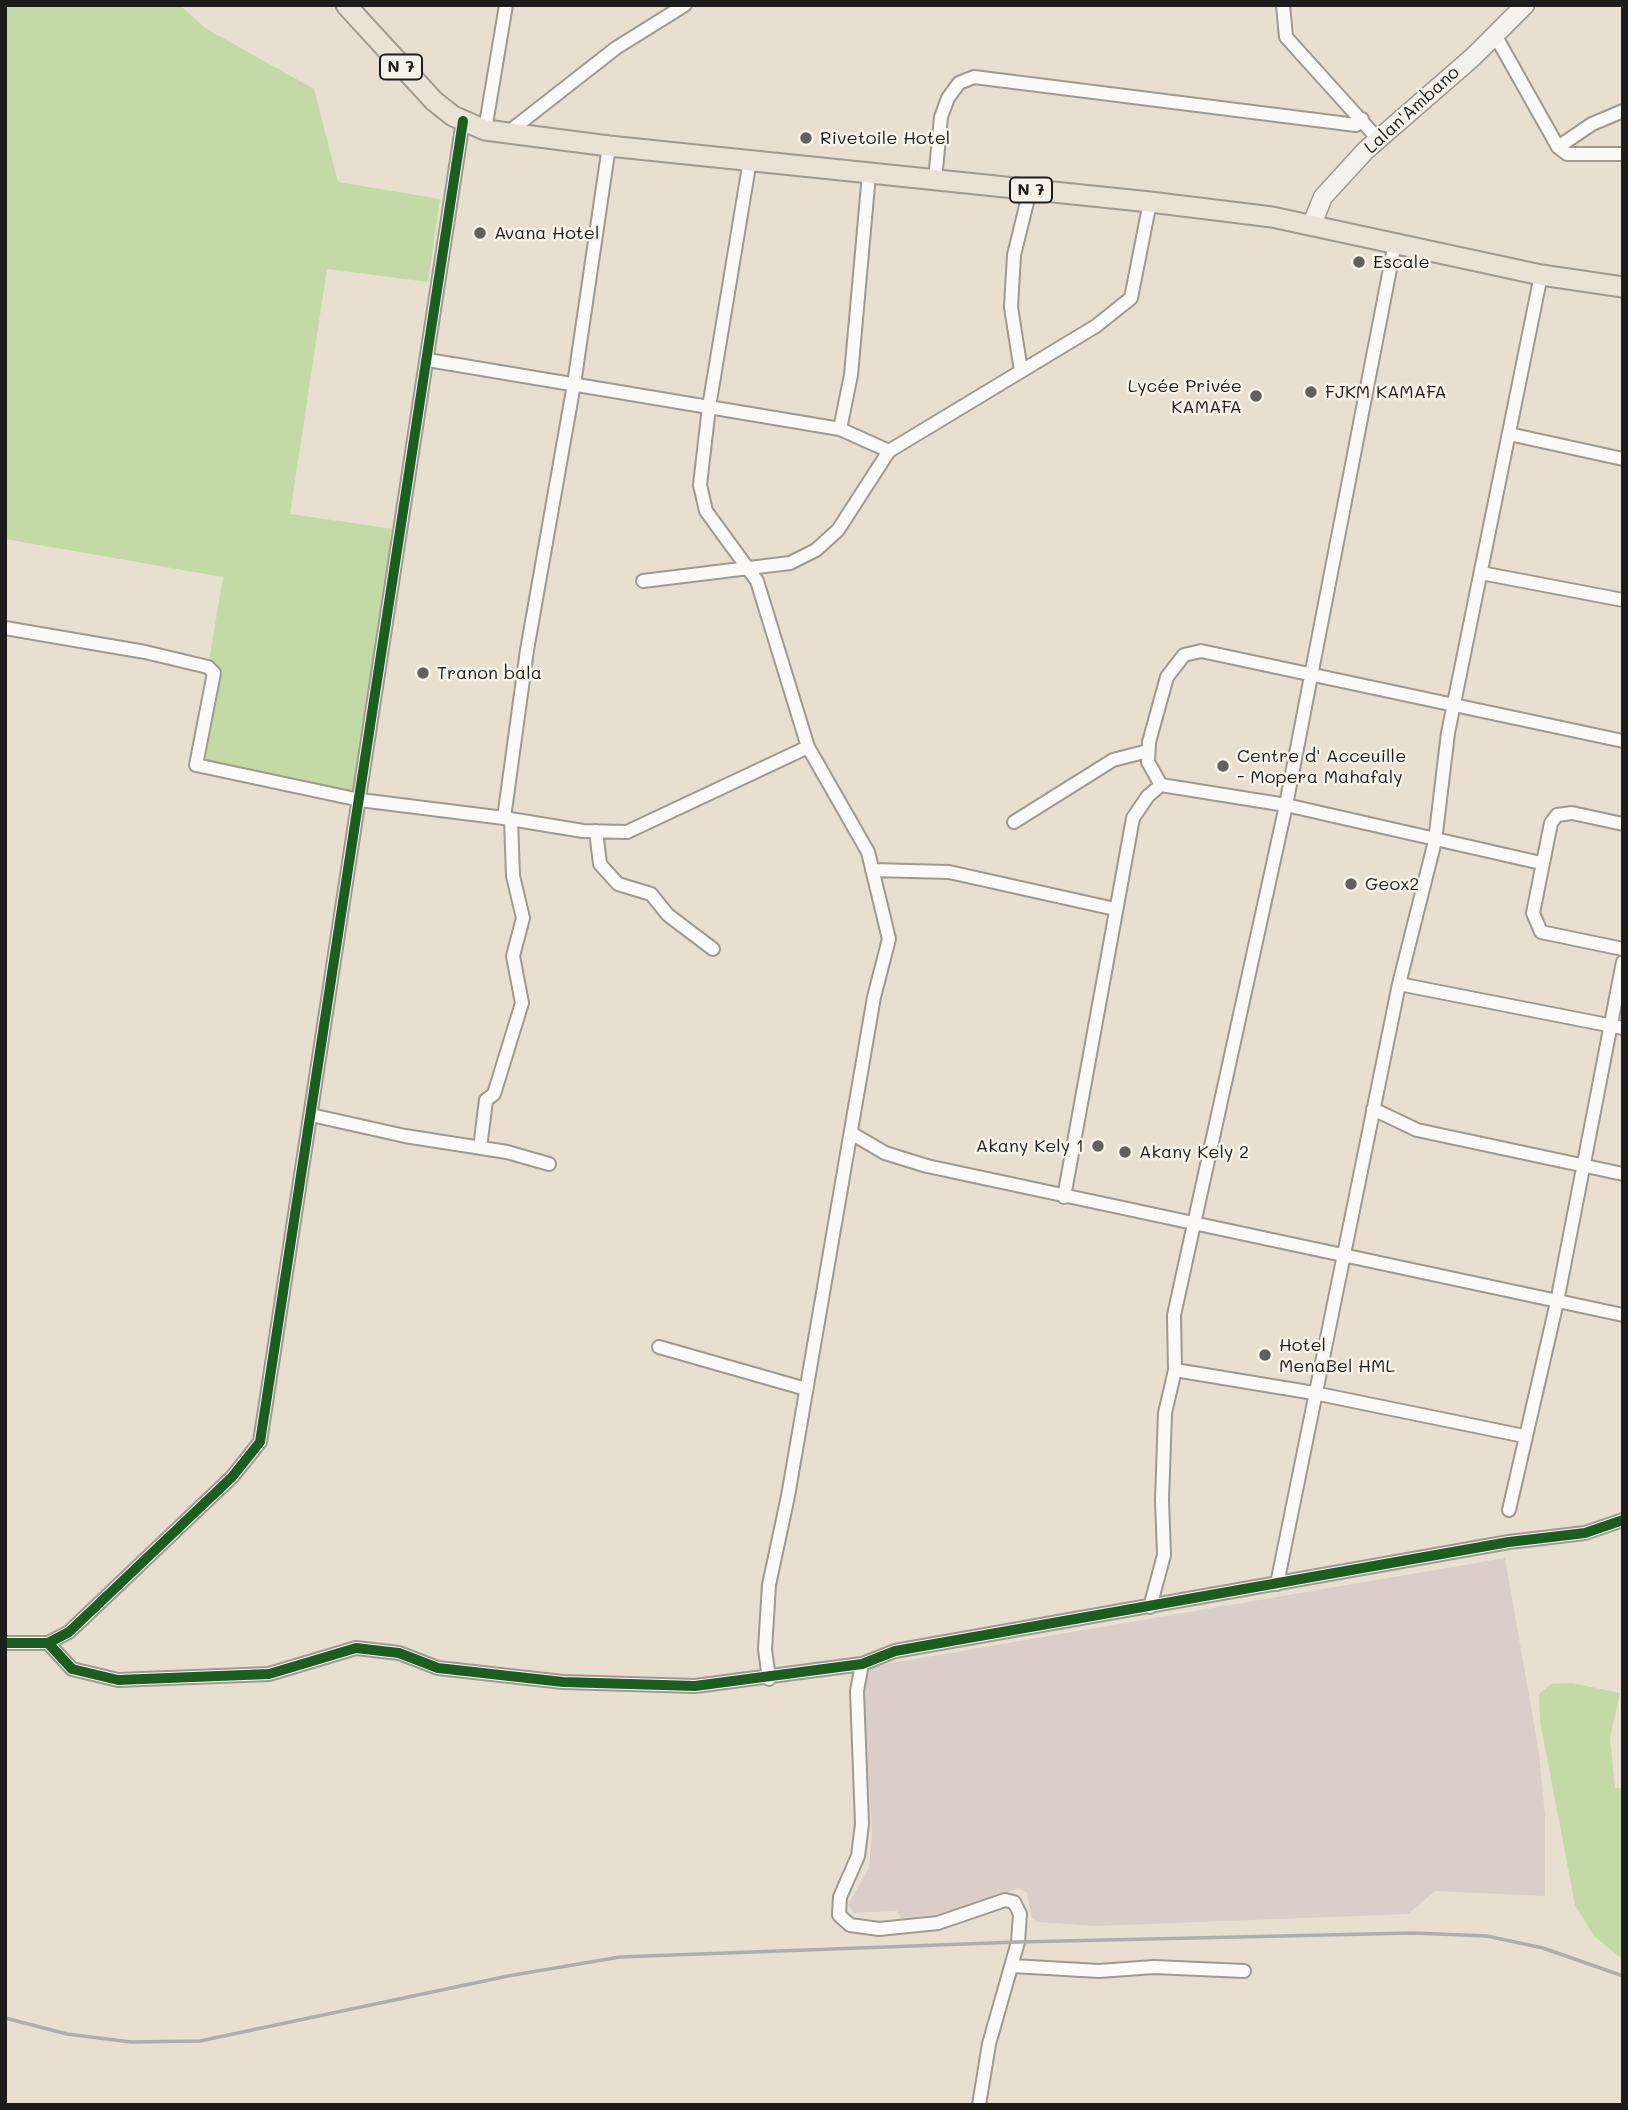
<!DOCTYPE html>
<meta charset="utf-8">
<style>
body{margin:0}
#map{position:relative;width:1628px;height:2110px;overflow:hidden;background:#e8dfd1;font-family:Mali,sans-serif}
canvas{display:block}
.frame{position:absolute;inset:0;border:7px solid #1c1c1c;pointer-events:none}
</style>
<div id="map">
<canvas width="1628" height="2110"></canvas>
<div class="frame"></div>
</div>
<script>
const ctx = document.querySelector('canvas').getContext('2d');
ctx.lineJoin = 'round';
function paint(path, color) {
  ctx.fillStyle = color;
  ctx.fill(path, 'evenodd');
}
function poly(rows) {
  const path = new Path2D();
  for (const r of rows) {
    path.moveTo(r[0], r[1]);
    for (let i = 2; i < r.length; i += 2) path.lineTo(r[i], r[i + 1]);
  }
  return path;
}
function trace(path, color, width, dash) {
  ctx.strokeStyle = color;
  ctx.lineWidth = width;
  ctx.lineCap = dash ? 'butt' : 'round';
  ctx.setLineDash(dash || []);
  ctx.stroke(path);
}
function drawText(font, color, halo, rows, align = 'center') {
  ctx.font = font + ' Mali,sans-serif';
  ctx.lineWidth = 5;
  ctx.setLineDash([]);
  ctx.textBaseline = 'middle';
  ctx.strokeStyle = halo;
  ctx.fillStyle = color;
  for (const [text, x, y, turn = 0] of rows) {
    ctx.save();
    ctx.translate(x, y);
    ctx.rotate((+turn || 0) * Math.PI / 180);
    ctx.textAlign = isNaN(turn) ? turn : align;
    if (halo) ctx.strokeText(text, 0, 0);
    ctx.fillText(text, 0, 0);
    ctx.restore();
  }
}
paint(poly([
 [1505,1558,1539,1753,1545,1816,1545,1896,1435,1891,1408,1914,1096,1926,1037,1922,1032,1918,1027,1893,1019,1888,952,1913,901,1918,897,1911,854,1913,848,1905,869,1868,872,1837,864,1687,868,1667]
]), '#dbcdc7');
paint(poly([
 [5,5,180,5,205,28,314,89,338,182,440,199,428,282,327,269,290,514,401,530,360,800,196,765,214,673,208,667,223,577,5,539],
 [1572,1683,1620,1693,1610,1738,1615,1788,1623,1788,1623,1960,1594,1936,1575,1905,1540,1721,1539,1694,1551,1684]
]), '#c4daa6');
const street = poly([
 [1283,5,1286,37,1378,139],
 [1495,35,1558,147,1567,154,1623,154],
 [485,130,506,5],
 [506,134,616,48,685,5],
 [1558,147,1592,124,1623,111],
 [750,160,709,407,700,485,706,511,757,581,808,747,868,852,889,939,874,997,788,1496,769,1585,765,1649,769,1679],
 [935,180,941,117,948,98,959,83,974,77,1356,125,1362,119],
 [428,360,840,429,889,451],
 [1021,371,1011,307,1014,255,1030,190],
 [840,429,851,375,869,174],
 [1509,434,1623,459],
 [1481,573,1623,600],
 [643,581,790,563,816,550,838,530,889,451,1096,326,1131,298,1150,202],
 [5,628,145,652,208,667,214,673,196,765,360,800,504,818,583,831,627,832,808,747],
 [1161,785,1148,762,1149,742,1167,677,1184,655,1201,651,1623,741],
 [504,818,527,650,574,384,609,146],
 [1014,822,1113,760,1148,751],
 [1623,824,1572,813,1557,815,1551,823,1533,913,1541,932,1623,949],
 [596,831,600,864,618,884,651,894,668,915,713,949],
 [872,870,949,872,1115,909],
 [1399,984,1623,1028],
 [1373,1109,1417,1130,1623,1174],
 [311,1115,405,1136,507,1152,549,1164],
 [851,1133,885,1153,927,1166,1623,1315],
 [480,1148,486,1100,494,1094,522,1003,513,956,523,918,513,876,511,819],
 [1064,1197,1133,818,1148,796,1161,785,1286,805,1541,863],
 [659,1347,806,1389],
 [1175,1370,1314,1393,1524,1436],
 [1509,1510,1557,1302,1623,962],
 [1277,1584,1399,984,1435,841,1448,733,1541,275],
 [1150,1607,1164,1555,1162,1500,1165,1413,1175,1370,1174,1315,1286,805,1395,243],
 [5,1643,48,1643,69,1632,232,1477,260,1442,463,121],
 [48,1643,72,1669,118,1680,269,1674,356,1648,399,1653,438,1668,563,1682,695,1686,862,1664,895,1651,1509,1542,1585,1533,1623,1520],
 [862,1664,857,1691,862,1824,858,1856,840,1897,839,1915,850,1925,879,1929,938,1923,1005,1900,1014,1902,1020,1914,1018,1942,989,2044,979,2105],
 [1012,1966,1099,1971,1154,1967,1244,1971]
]);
const secondary = poly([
 [1312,224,1323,197,1366,150,1473,57,1525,5]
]);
const primary = poly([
 [346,5,434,101,453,116,485,130,609,146,1150,202,1272,217,1541,275,1623,287]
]);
trace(street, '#9e9991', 16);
trace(secondary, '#9e9991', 21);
trace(primary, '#9e9991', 23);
trace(street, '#fcfaf8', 12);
trace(secondary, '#f4f0ea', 18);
trace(primary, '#e9e2d5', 19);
trace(poly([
 [5,2018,67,2034,131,2042,200,2041,508,1976,620,1957,1018,1942,1413,1933,1487,1936,1543,1948,1623,1976]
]), '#aeadab', 3.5);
trace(poly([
 [5,1643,48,1643,69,1632,232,1477,260,1442,463,121],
 [48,1643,72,1669,118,1680,269,1674,356,1648,399,1653,438,1668,563,1682,695,1686,862,1664,895,1651,1509,1542,1585,1533,1623,1520]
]), '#1b5e20', 10);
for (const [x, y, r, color] of [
 [806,138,7,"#63605b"],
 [480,233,7,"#63605b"],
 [1359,262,7,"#63605b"],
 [1311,392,7,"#63605b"],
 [1256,396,7,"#63605b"],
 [423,673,7,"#63605b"],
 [1223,766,7,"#63605b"],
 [1351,884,7,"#63605b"],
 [1098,1146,7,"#63605b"],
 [1125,1152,7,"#63605b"],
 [1265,1355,7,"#63605b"]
]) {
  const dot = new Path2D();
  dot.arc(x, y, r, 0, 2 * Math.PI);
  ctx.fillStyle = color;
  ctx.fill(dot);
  trace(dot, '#f7f3e8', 2.5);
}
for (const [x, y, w] of [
 [401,67,42],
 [1031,190,42]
]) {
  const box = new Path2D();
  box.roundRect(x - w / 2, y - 12.5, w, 25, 5);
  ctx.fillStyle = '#f7f3e8';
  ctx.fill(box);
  trace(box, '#1c1c1c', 2);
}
drawText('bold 16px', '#1c1c1c', null, [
 ["N 7",401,67],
 ["N 7",1031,190]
]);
drawText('18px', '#1c1c1c', '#f7f3e8', [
 ["Lalan'Ambano",1412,110,-42]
]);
drawText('18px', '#1c1c1c', '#f7f3e8', [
 ["Rivetoile Hotel",820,138],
 ["Avana Hotel",494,233],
 ["Escale",1373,262],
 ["Lycée Privée",1242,386,"right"],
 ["KAMAFA",1242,407,"right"],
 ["FJKM KAMAFA",1325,392],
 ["Tranon bala",437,673],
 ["Centre d' Acceuille",1237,756],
 ["- Mopera Mahafaly",1237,777],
 ["Geox2",1365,884],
 ["Akany Kely 1",1084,1146,"right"],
 ["Akany Kely 2",1139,1152],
 ["Hotel",1279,1345],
 ["MenaBel HML",1279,1366]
], 'left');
</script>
